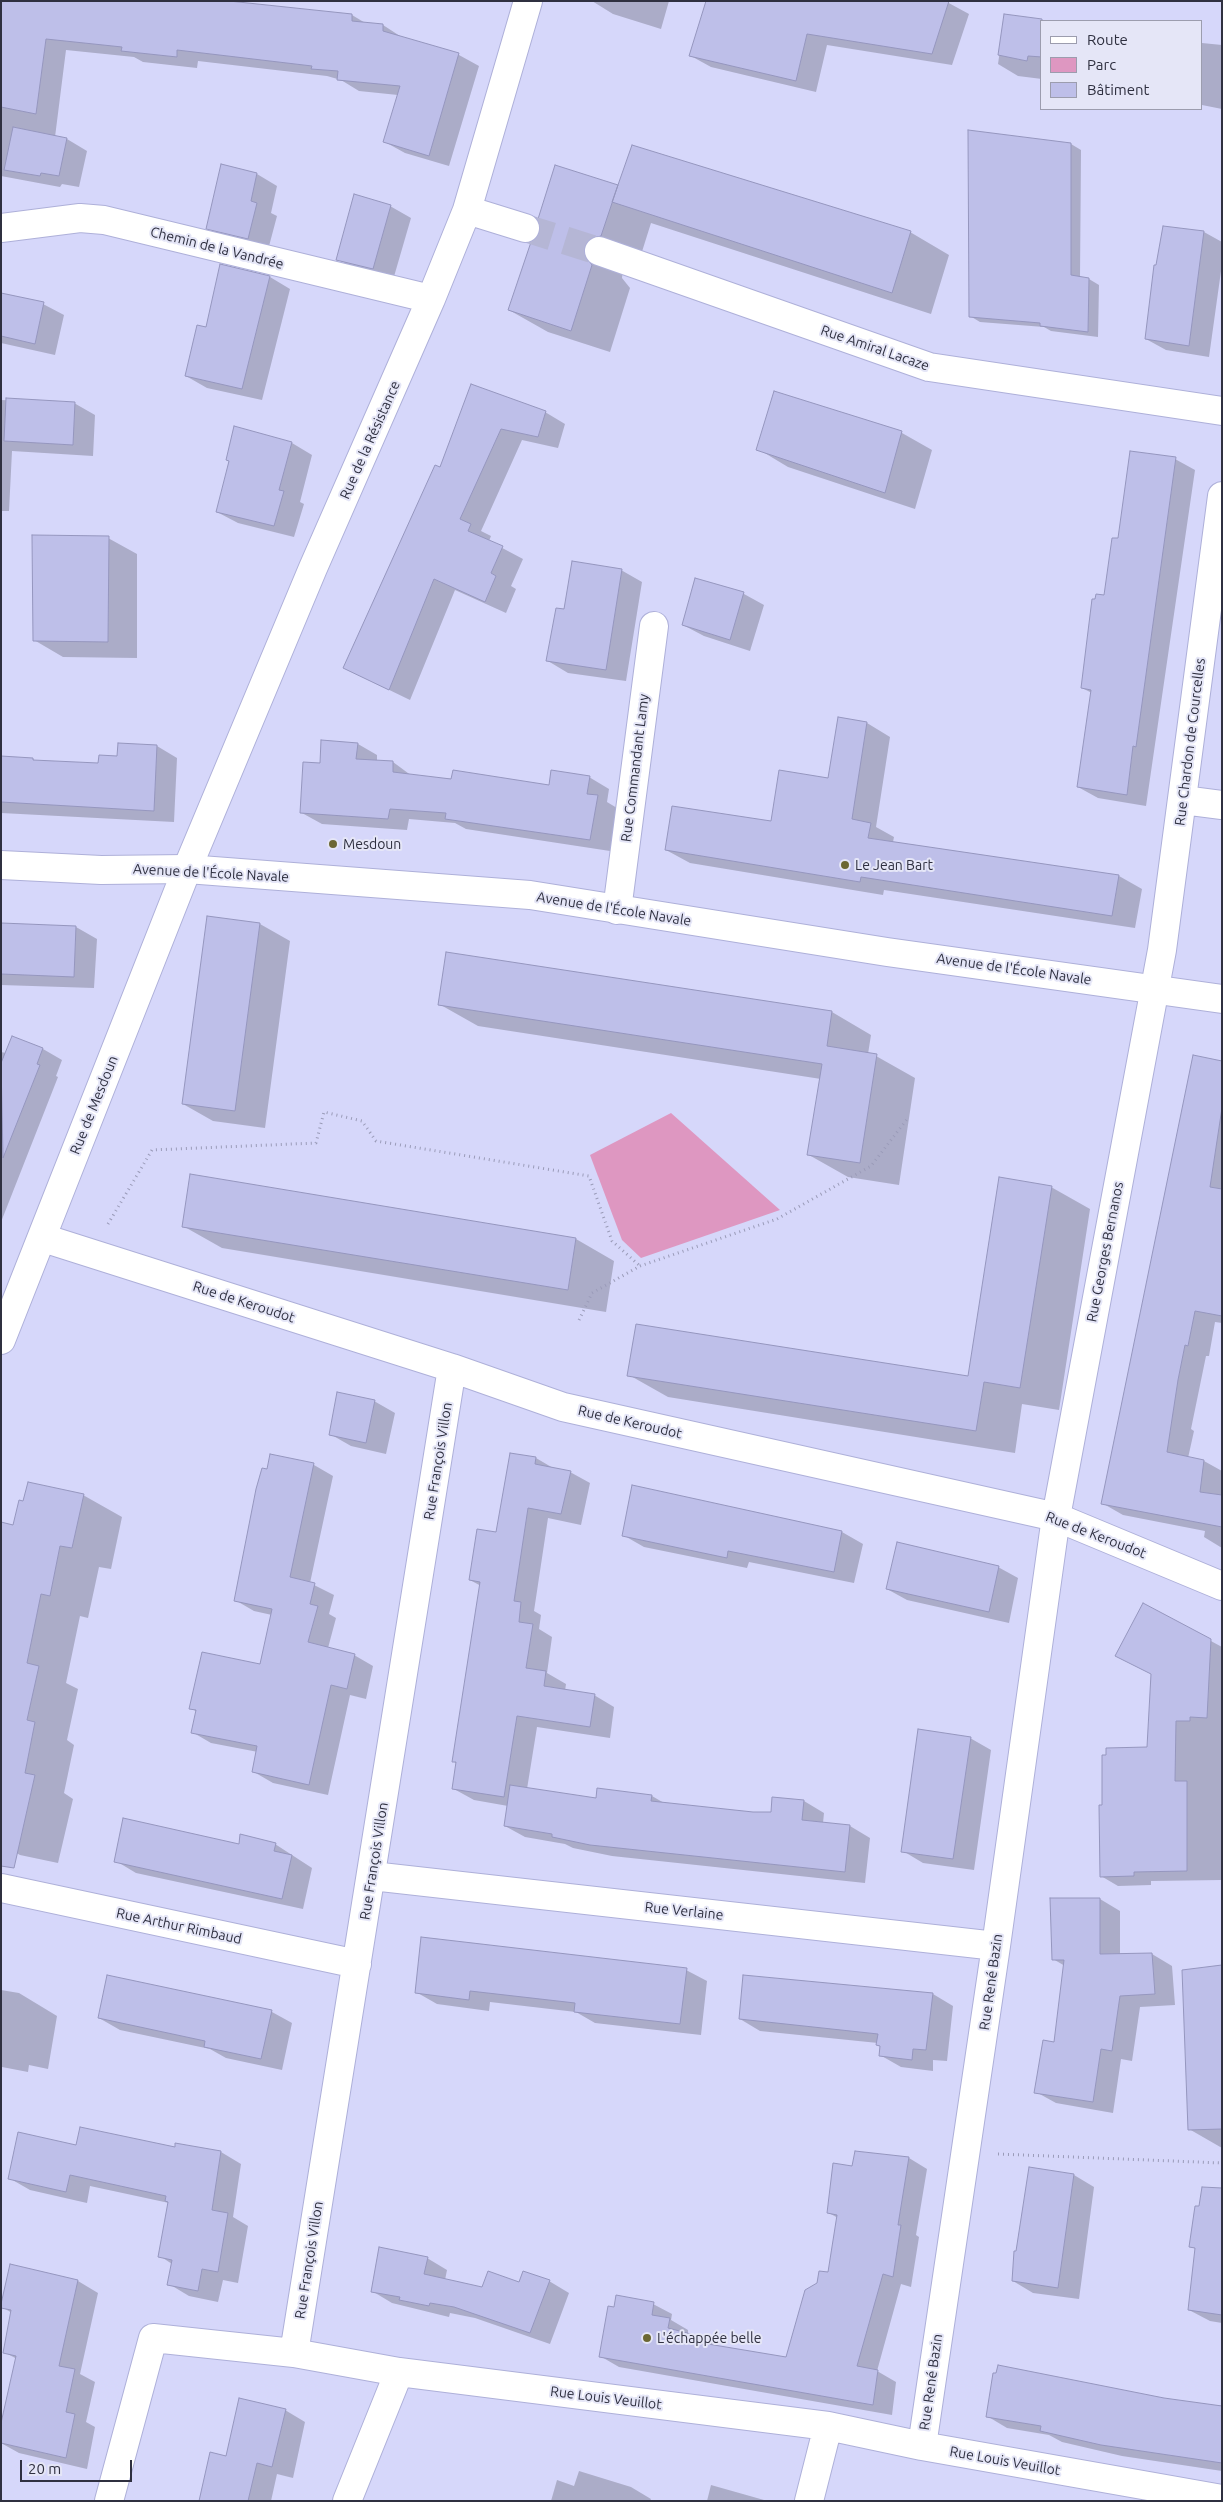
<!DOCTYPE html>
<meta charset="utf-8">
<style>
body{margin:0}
#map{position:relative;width:1223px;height:2502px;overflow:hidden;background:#d6d7fa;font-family:Ubuntu,sans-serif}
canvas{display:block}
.frame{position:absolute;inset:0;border:2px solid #2f3040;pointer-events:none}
.legend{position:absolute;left:1040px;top:20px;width:162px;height:90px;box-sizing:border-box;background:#e5e6f7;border:1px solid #9c9dae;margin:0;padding:6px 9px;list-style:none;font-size:15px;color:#2f3040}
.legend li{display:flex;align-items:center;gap:10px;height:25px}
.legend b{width:25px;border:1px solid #9c9dae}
.scale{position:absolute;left:20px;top:2460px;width:112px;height:22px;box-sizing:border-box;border:2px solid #2f3040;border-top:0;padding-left:6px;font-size:15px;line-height:18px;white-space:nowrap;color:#2f3040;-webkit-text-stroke:4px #e5e6f7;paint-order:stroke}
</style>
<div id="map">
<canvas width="1223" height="2502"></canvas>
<div class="frame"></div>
<ul class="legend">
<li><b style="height:6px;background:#fff"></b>Route</li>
<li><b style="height:14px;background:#de97c1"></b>Parc</li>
<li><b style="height:14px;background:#bebfe9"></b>Bâtiment</li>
</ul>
<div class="scale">20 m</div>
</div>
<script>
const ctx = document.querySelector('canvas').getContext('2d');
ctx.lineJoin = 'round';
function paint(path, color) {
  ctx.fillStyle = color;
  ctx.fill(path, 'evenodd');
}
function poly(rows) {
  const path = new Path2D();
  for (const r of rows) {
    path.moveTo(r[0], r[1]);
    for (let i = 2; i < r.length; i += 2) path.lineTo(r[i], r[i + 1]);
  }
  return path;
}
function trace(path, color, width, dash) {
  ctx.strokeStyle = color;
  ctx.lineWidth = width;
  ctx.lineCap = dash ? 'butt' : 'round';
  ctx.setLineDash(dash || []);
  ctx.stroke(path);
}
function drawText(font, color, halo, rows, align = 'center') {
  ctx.font = font + ' Ubuntu,sans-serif';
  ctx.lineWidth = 4;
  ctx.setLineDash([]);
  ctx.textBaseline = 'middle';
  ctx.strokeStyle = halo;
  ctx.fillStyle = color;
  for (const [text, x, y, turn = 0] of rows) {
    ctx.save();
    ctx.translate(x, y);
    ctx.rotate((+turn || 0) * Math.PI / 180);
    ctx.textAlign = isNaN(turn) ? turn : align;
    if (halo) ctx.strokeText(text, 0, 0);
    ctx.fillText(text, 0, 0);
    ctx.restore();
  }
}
paint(poly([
 [671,1113,780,1210,641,1258,622,1240,590,1155]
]), '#de97c1');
paint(poly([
 [1,1,352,15,367,24,383,25,403,38,459,55,479,66,449,166,405,153,385,142,398,95,359,91,341,80,327,76,198,61,197,68,143,62,134,57,66,50,55,137,67,139,87,151,79,187,62,184,60,187,1,176],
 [592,1,669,1,661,29,613,14],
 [945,1,969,14,952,65,827,45,816,92,711,67,691,56],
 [1005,15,1049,21,1042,21,1042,79,1018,76,998,64],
 [1202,43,1222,45,1222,109,1202,105],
 [1071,144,1081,150,1080,278,1089,279,1099,285,1098,337,1051,331,1044,327,980,322,970,316],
 [257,174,277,186,271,213,277,216,268,250,228,240,208,228],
 [617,186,910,232,949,255,931,314,651,223,640,258,623,269,622,278,630,288,610,352,548,332,509,310,541,234],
 [390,206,411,218,393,280,358,271,338,259],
 [1164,227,1204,232,1222,242,1222,264,1209,357,1166,350,1146,339],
 [270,277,290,289,262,400,207,388,186,376,207,328],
 [1,294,43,304,64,315,55,355,1,343],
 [471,386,545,412,565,424,558,448,522,440,481,531,491,536,489,541,523,559,511,586,516,589,506,613,455,590,410,700,344,668,441,469],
 [775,392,902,433,932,450,915,509,788,467,758,449],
 [1,400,74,403,95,415,93,456,12,451,9,511,1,511],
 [235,427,292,443,312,455,300,502,304,504,294,537,238,523,217,512,230,461],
 [1175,459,1195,470,1146,806,1098,798,1078,787,1092,693,1082,688,1119,539],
 [108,538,137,554,137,658,63,657,34,640],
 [621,570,642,582,626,681,568,673,548,661,565,610],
 [696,580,744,594,764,605,750,651,704,636,683,625],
 [867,723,890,737,876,827,894,837,893,842,1119,876,1142,889,1135,928,884,890,883,895,690,863,666,850,772,822,829,780],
 [119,744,157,746,177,758,174,822,1,813,1,757,33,759,37,762,100,764,118,757],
 [358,744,377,755,377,761,393,762,412,776,550,786,589,777,609,789,607,802,617,808,610,851,466,829,455,823,409,819,407,830,322,824,302,813,321,764],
 [1,924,76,927,97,939,94,988,1,985],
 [260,924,290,941,265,1128,213,1121,183,1104],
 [447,954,832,1012,871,1035,868,1054,876,1056,915,1078,899,1185,848,1177,809,1155,821,1079,478,1026,439,1004],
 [13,1038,43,1049,62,1060,56,1076,58,1077,1,1222,1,1052,6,1053],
 [1222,1061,1222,1323,1215,1322,1209,1356,1206,1356,1191,1429,1194,1431,1188,1458,1204,1461,1222,1471,1222,1548,1204,1537,1205,1531,1123,1515,1102,1503],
 [1051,1187,1090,1209,1059,1410,1022,1404,1015,1453,668,1397,629,1375,969,1378],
 [183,1226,576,1239,614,1261,606,1312,222,1248],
 [374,1401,395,1413,386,1454,351,1446,330,1434],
 [271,1456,314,1465,333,1476,310,1583,334,1595,329,1614,336,1618,328,1648,354,1655,373,1666,366,1699,350,1695,328,1795,273,1783,254,1772,258,1752,211,1743,192,1732,197,1712,191,1708,260,1665,272,1615,254,1611,235,1600],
 [536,1458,553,1468,570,1472,590,1483,581,1525,548,1518,534,1611,541,1615,539,1629,552,1637,547,1673,566,1684,565,1691,594,1695,614,1707,610,1738,537,1727,527,1789,597,1799,652,1796,664,1803,753,1813,772,1813,804,1801,824,1813,823,1823,850,1826,870,1838,865,1883,612,1856,573,1848,565,1844,525,1837,505,1826,508,1806,474,1800,454,1789,457,1764,453,1761,481,1586,470,1580],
 [633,1487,842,1532,863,1544,854,1583,749,1562,747,1568,644,1547,623,1535],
 [83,1495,122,1517,111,1569,99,1567,88,1618,80,1616,66,1683,78,1689,67,1740,74,1745,64,1793,73,1799,58,1863,20,1855,1,1844,14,1526],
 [998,1567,1018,1578,1009,1623,907,1600,887,1589],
 [1144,1605,1222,1647,1222,1880,1151,1881,1151,1885,1118,1886,1101,1876,1103,1806,1149,1748,1152,1674,1134,1665],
 [970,1738,991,1750,974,1870,923,1863,903,1851],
 [275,1844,312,1868,303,1909,136,1873,116,1861,240,1845],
 [1100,1899,1120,1911,1120,1955,1152,1954,1172,1966,1175,2005,1140,2007,1132,2061,1121,2059,1113,2113,1056,2103,1036,2092,1055,2043,1065,1966,1053,1959],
 [1222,1966,1222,2148,1189,2129],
 [686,1970,707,1981,701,2035,595,2023,576,2012,490,2002,489,2011,437,2004,416,1992],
 [108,1977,272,2012,292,2023,282,2070,226,2058,210,2049,120,2030,99,2018],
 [1,1990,19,1993,57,2016,48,2069,29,2065,28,2072,2,2067,1,2069],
 [933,1994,953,2006,947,2061,933,2060,933,2071,901,2067,880,2055,881,2046,878,2043,760,2031,740,2019],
 [176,2144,221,2152,241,2164,233,2217,248,2226,238,2283,223,2280,218,2302,189,2296,169,2284,172,2264,160,2256,169,2203,90,2186,87,2203,30,2190,9,2178,77,2146,176,2148],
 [856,2152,909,2158,927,2169,916,2235,919,2237,911,2287,901,2284,877,2371,896,2382,892,2415,619,2367,600,2356,653,2304,672,2314,671,2320,688,2330,688,2334,709,2340,722,2348,787,2359,818,2284,830,2273,838,2218,829,2213,853,2167],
 [1030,2168,1074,2175,1094,2187,1079,2299,1033,2293,1013,2281],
 [1222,2211,1222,2323,1210,2321,1189,2310,1196,2249,1190,2246],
 [427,2258,447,2270,445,2280,483,2289,549,2281,569,2293,550,2344,475,2318,450,2313,449,2317,392,2303,372,2291],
 [78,2281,98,2293,80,2374,95,2382,86,2422,95,2427,87,2469,19,2453,1,2443,1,2429,17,2359,4,2352,12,2313,2,2307],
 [1163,2399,1222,2406,1222,2471,1122,2456,1062,2442,1049,2435,1007,2428,987,2416],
 [285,2410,305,2422,293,2478,277,2474,271,2501,201,2501,227,2458],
 [579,2471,631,2487,651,2499,650,2501,551,2501,557,2480,574,2486],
 [711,2485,764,2500,766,2501,707,2501]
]), '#0003');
const building = poly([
 [1,1,229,1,352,14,352,21,383,24,383,31,459,53,429,156,383,142,400,86,337,80,338,71,311,69,312,66,177,50,177,57,121,51,122,47,46,39,36,114,1,107,1,1],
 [706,1,949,1,932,54,807,34,796,81,689,56,706,1],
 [1004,14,1042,19,1042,57,1028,56,1027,61,998,55,1004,14],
 [13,127,67,138,59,176,41,173,40,176,4,170,13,127],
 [968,130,1071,143,1071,275,1089,278,1088,332,1040,326,1040,323,969,317,968,130],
 [632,145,911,231,892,293,612,202,632,145],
 [221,164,257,173,251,201,257,203,248,239,206,229,221,164],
 [555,165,618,185,601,236,589,239,584,246,584,254,592,265,571,331,508,310,531,242,540,233,540,225,538,219,555,165],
 [354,194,391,205,373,269,336,260,354,194],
 [1163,226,1204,231,1189,346,1145,339,1154,265,1156,265,1163,226],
 [220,264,270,276,242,389,185,376,197,325,206,327,220,264],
 [1,293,44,302,35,344,1,336,1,293],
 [471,384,546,411,538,437,501,429,460,519,471,524,468,531,503,546,491,573,496,576,485,602,434,579,389,690,343,668,435,465,440,467,471,384],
 [774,391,902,431,885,493,756,450,774,391],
 [6,398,75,402,73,445,4,441,6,398],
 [234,426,292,442,279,490,284,491,274,526,216,512,229,461,226,460,234,426],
 [1130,451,1176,457,1136,747,1133,746,1127,795,1077,787,1091,690,1081,688,1092,599,1095,599,1096,594,1104,595,1112,538,1118,538,1130,451],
 [32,535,109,536,108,642,33,641,32,535],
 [572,561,622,569,606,670,546,661,556,608,564,609,572,561],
 [695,578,744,592,730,640,682,625,695,578],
 [838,717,867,722,852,819,871,823,868,838,1119,875,1112,916,861,877,860,882,665,850,672,806,771,821,779,770,828,778,838,717],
 [321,740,358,743,356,759,393,761,393,772,451,779,453,770,549,785,551,770,590,776,587,794,598,795,590,840,445,819,446,813,390,809,388,819,300,813,303,762,320,763,321,740],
 [118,743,157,745,154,811,1,802,1,756,33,758,33,760,98,763,99,755,117,756,118,743],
 [207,916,260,923,235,1111,182,1104,207,916],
 [1,923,76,926,74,977,1,974,1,923],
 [446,952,832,1011,827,1046,877,1054,860,1163,807,1155,822,1064,438,1005,446,952],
 [12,1036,43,1048,37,1064,40,1065,3,1158,1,1063,12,1036],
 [1193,1055,1222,1061,1222,1108,1210,1187,1222,1189,1222,1316,1195,1311,1188,1346,1185,1345,1178,1380,1167,1452,1204,1460,1200,1492,1222,1495,1222,1527,1101,1504,1193,1055],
 [190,1174,576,1238,568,1290,182,1227,190,1174],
 [999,1177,1052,1186,1020,1388,984,1382,976,1431,627,1376,636,1324,968,1376,999,1177],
 [337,1392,375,1400,366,1443,329,1435,337,1392],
 [510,1453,536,1457,535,1464,571,1471,561,1514,528,1508,514,1601,521,1602,519,1622,533,1624,526,1668,546,1671,544,1686,595,1694,590,1727,517,1716,504,1797,452,1789,456,1762,452,1762,480,1582,469,1580,477,1529,496,1532,510,1453],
 [270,1454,314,1463,290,1577,315,1583,310,1604,318,1606,308,1642,355,1654,347,1689,331,1685,309,1785,252,1772,257,1746,191,1733,196,1710,189,1709,202,1652,260,1664,272,1609,234,1601,256,1489,262,1468,267,1469,270,1454],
 [28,1482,84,1494,72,1548,60,1546,50,1596,41,1594,27,1663,39,1666,27,1720,35,1722,25,1773,35,1775,14,1868,1,1866,1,1522,13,1525,19,1500,23,1501,28,1482],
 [632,1485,842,1531,834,1572,728,1551,727,1558,622,1536,632,1485],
 [897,1542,999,1566,989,1612,886,1589,897,1542],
 [1143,1603,1211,1639,1207,1718,1190,1717,1190,1721,1176,1721,1175,1781,1187,1781,1187,1871,1134,1872,1134,1876,1100,1877,1099,1805,1102,1805,1102,1755,1106,1755,1106,1748,1147,1747,1151,1674,1115,1656,1143,1603],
 [918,1729,971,1737,953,1859,901,1852,918,1729],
 [510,1785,596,1798,597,1788,652,1795,651,1801,753,1812,771,1812,772,1797,804,1800,802,1820,850,1825,845,1872,590,1845,552,1837,552,1834,504,1826,510,1785],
 [123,1818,239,1844,240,1834,276,1843,274,1851,292,1855,282,1899,114,1862,123,1818],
 [1050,1898,1100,1898,1100,1954,1152,1953,1155,1994,1120,1996,1112,2051,1101,2049,1093,2102,1034,2093,1043,2040,1054,2042,1064,1960,1052,1960,1050,1898],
 [421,1937,687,1968,680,2024,574,2012,575,2003,470,1991,469,2000,415,1993,421,1937],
 [1222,1965,1222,2129,1188,2130,1182,1970,1222,1965],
 [107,1975,272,2010,261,2059,204,2047,205,2041,98,2018,107,1975],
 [743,1975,933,1993,926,2050,913,2049,912,2060,879,2056,880,2046,876,2045,878,2034,739,2019,743,1975],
 [80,2127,175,2147,175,2143,221,2151,212,2210,228,2213,218,2272,202,2269,198,2291,167,2285,172,2260,158,2257,168,2202,165,2201,166,2196,70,2175,66,2192,8,2179,18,2132,76,2145,80,2127],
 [855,2151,909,2157,898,2225,901,2225,893,2277,883,2274,857,2366,878,2370,873,2405,599,2357,608,2306,614,2307,616,2295,654,2302,652,2315,670,2318,668,2328,710,2339,708,2344,786,2357,805,2290,817,2283,819,2271,828,2272,837,2215,827,2213,833,2163,852,2166,855,2151],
 [1029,2167,1074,2174,1058,2288,1012,2281,1014,2251,1016,2251,1029,2167],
 [1202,2187,1222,2188,1222,2315,1188,2310,1195,2248,1189,2247,1195,2206,1199,2206,1202,2187],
 [379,2247,428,2257,424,2274,482,2287,488,2271,519,2282,523,2271,550,2280,530,2333,454,2307,430,2303,429,2306,399,2300,400,2297,371,2292,379,2247],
 [10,2264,78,2280,59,2366,75,2369,66,2412,75,2414,66,2458,1,2443,1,2423,16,2356,3,2353,11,2310,1,2308,1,2304,10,2264],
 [998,2365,1164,2398,1222,2406,1222,2463,1101,2445,1040,2431,1041,2426,986,2417,993,2373,996,2373,998,2365],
 [239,2398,286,2409,272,2467,257,2463,248,2501,199,2501,210,2452,226,2456,239,2398]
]);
paint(building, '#bebfe9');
trace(building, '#9596be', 1);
trace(poly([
 [525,228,599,251]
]), '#b5b6d5', 28, [28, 14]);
const street = poly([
 [467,210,525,228],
 [1,228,80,218,104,220,431,299],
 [599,251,929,367,1222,411],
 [1183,800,1222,805],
 [617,910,654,626],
 [43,1238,452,1368,563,1407,1056,1517,1222,1586],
 [1,1340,187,869,313,568,431,299,467,210,528,1],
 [372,1876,996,1946],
 [1,1888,357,1964],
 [294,2353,452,1368],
 [922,2446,996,1946,1056,1517,1162,950,1222,496],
 [109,2501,153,2338,294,2353,399,2372,828,2426,922,2446,1222,2499],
 [347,2501,399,2372],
 [809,2501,828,2426]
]);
const secondary = poly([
 [1,865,101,870,187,869,530,895,887,952,1222,999]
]);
trace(street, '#aeb0d9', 30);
trace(secondary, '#aeb0d9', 30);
trace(poly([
 [108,1224,152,1150,316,1143,324,1112,362,1121,376,1141,589,1176,612,1241,640,1266],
 [579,1320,592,1293,640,1266,777,1219,871,1166,908,1118],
 [998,2154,1222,2163]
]), '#9a9bb8', 3, [1, 4]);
trace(street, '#fff', 28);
trace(secondary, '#fff', 28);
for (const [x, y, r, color] of [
 [333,844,5,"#6c6733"],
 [845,865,5,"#6c6733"],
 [647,2338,5,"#6c6733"]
]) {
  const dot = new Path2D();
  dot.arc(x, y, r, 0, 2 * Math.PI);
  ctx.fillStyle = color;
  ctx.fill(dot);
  trace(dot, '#e5e6f7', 2);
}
drawText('14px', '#2f3040', '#e5e6f7', [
 ["Chemin de la Vandrée",217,248,14],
 ["Rue Amiral Lacaze",875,348,19],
 ["Rue de la Résistance",370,440,-66],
 ["Rue Chardon de Courcelles",1190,742,-83],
 ["Rue Commandant Lamy",635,768,-83],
 ["Avenue de l'École Navale",211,873,3],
 ["Avenue de l'École Navale",614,909,9],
 ["Avenue de l'École Navale",1014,969,8],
 ["Rue de Mesdoun",94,1105,-68],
 ["Rue Georges Bernanos",1105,1252,-79],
 ["Rue de Keroudot",244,1302,18],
 ["Rue de Keroudot",630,1422,13],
 ["Rue François Villon",438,1461,-81],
 ["Rue de Keroudot",1096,1535,21],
 ["Rue François Villon",374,1861,-81],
 ["Rue Verlaine",684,1911,6],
 ["Rue Arthur Rimbaud",179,1926,12],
 ["Rue René Bazin",991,1982,-82],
 ["Rue François Villon",309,2260,-81],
 ["Rue René Bazin",931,2382,-82],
 ["Rue Louis Veuillot",606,2398,7],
 ["Rue Louis Veuillot",1005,2461,10]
]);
drawText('14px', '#2f3040', '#e5e6f7', [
 ["Mesdoun",343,844],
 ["Le Jean Bart",855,865],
 ["L'échappée belle",657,2338]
], 'left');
</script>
